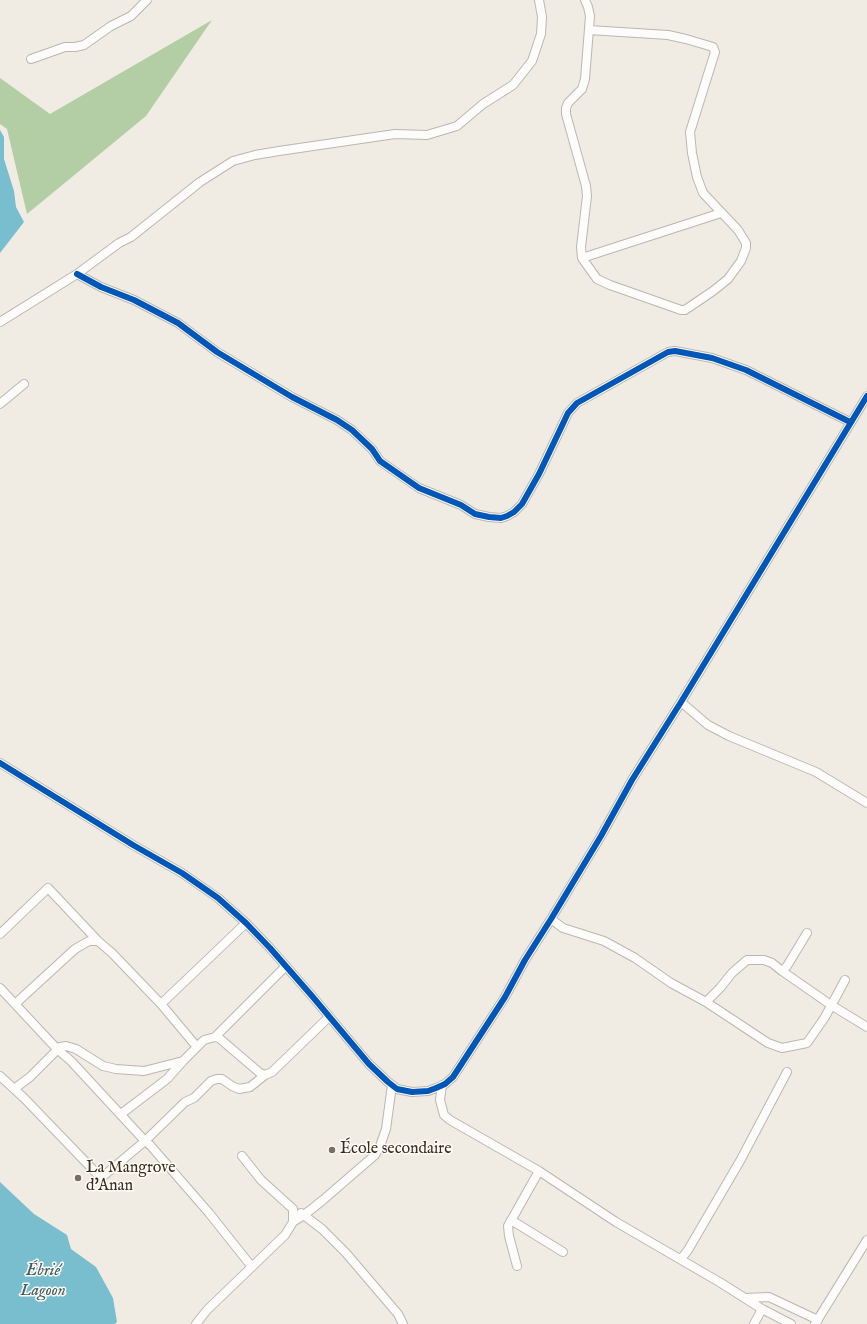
<!DOCTYPE html>
<meta charset="utf-8">
<style>
body{margin:0}
canvas{display:block;background:#f0ece3}
</style>
<canvas width="867" height="1324"></canvas>
<script>
const ctx = document.querySelector('canvas').getContext('2d');
ctx.lineJoin = 'round';
function paint(path, color) {
  ctx.fillStyle = color;
  ctx.fill(path, 'evenodd');
}
function poly(rows) {
  const path = new Path2D();
  for (const r of rows) {
    path.moveTo(r[0], r[1]);
    for (let i = 2; i < r.length; i += 2) path.lineTo(r[i], r[i + 1]);
  }
  return path;
}
function trace(path, color, width, dash) {
  ctx.strokeStyle = color;
  ctx.lineWidth = width;
  ctx.lineCap = dash ? 'butt' : 'round';
  ctx.setLineDash(dash || []);
  ctx.stroke(path);
}
function drawText(font, color, halo, rows, align = 'center') {
  ctx.font = font + ' "IM FELL English",serif';
  ctx.lineWidth = 3;
  ctx.setLineDash([]);
  ctx.textBaseline = 'middle';
  ctx.strokeStyle = halo;
  ctx.fillStyle = color;
  for (const [text, x, y, turn = 0] of rows) {
    ctx.save();
    ctx.translate(x, y);
    ctx.rotate((+turn || 0) * Math.PI / 180);
    ctx.textAlign = isNaN(turn) ? turn : align;
    if (halo) ctx.strokeText(text, 0, 0);
    ctx.fillText(text, 0, 0);
    ctx.restore();
  }
}
paint(poly([
 [212,20,146,116,27,214,7,129,0,124,0,78,50,114]
]), '#b3cea4');
paint(poly([
 [0,130,4,137,4,159,14,191,16,207,24,222,0,253],
 [0,1182,34,1214,67,1235,71,1249,96,1267,113,1298,117,1322,115,1324,0,1324]
]), '#78bece');
const minor = poly([
 [585,0,588,7,590,16,585,79,582,89,568,103,566,108,566,114,586,186,587,196,581,247,582,258,597,279,610,285,681,310,685,310,713,291,728,279,741,261,746,248,746,243,738,230,703,193,697,177,692,153,690,132,715,52,713,47,686,39,668,35,589,30],
 [31,59,65,47,75,47,84,45,111,26,131,16,147,0],
 [582,258,721,213],
 [77,274,101,287,134,300,178,323,217,352,292,397,337,420,352,430,372,449,380,461,419,488,461,505,475,514,489,517,501,518,507,516,514,512,522,504,539,474,568,413,577,403,668,352,675,351,712,358,746,370,850,422],
 [0,322,77,274,119,243,131,237,200,182,233,161,255,155,279,151,395,134,427,135,457,126,483,104,513,85,532,61,541,34,542,17,539,0],
 [0,404,24,384],
 [681,702,708,725,729,736,816,772,867,803],
 [0,763,133,845,182,873,218,898,246,923,270,948,312,996,369,1064,388,1082,397,1089,412,1092,428,1091,436,1088,445,1084,453,1077,505,997,525,960,551,919,601,836,632,780,681,702,867,396],
 [551,919,563,928,604,941,635,958,671,983,706,1002,720,988,732,973,747,960,764,960,772,963,782,971,787,966,807,933],
 [0,934,48,888,98,941,112,953,161,1004,197,1047],
 [782,971,831,1005,867,1027],
 [0,988,57,1049,71,1061,145,1141,150,1145,209,1213,252,1267],
 [706,1002,768,1043,782,1048,807,1043,825,1017,845,980],
 [15,1004,75,949,89,941,98,941],
 [161,1004,246,923],
 [215,1037,286,966],
 [0,1076,24,1098,101,1178,145,1141,185,1102,194,1098,211,1081,217,1079,222,1079,232,1086,239,1089,250,1087,265,1075,272,1072,329,1017],
 [442,1085,440,1100,444,1115,450,1120,539,1171,616,1222,721,1283,762,1309,791,1324],
 [14,1089,30,1077,60,1047,66,1046,76,1049,103,1066,116,1069,144,1071,183,1061,204,1040,215,1037,219,1038,260,1073,265,1075],
 [121,1114,167,1079,183,1061],
 [301,1213,322,1229,346,1253,398,1314,403,1324],
 [511,1220,563,1252],
 [293,1222,304,1215,323,1200,375,1155,380,1146,386,1129,392,1085],
 [681,1259,688,1250,740,1161,787,1072],
 [517,1266,509,1236,508,1226,539,1171],
 [745,1298,769,1297,818,1320],
 [196,1324,207,1310,285,1235,293,1222,293,1209,261,1180,242,1156],
 [754,1324,762,1309],
 [815,1324,867,1240]
]);
trace(minor, '#bbb7b0', 10);
trace(minor, '#fdfcfb', 8);
trace(poly([
 [77,274,101,287,134,300,178,323,217,352,292,397,337,420,352,430,372,449,380,461,419,488,461,505,475,514,489,517,501,518,507,516,514,512,522,504,539,474,568,413,577,403,668,352,675,351,712,358,746,370,850,422],
 [0,763,133,845,182,873,218,898,246,923,270,948,312,996,369,1064,388,1082,397,1089,412,1092,428,1091,436,1088,445,1084,453,1077,505,997,525,960,551,919,601,836,632,780,681,702,867,396]
]), '#0057b8', 6);
for (const [x, y, r, color] of [
 [332,1150,4,"#7a6e63"],
 [78,1178,4,"#7a6e63"]
]) {
  const dot = new Path2D();
  dot.arc(x, y, r, 0, 2 * Math.PI);
  ctx.fillStyle = color;
  ctx.fill(dot);
  trace(dot, '#fdfcf7', 1.5);
}
drawText('16px', '#3b2a1e', '#fdfcf7', [
 ["École secondaire",340,1150],
 ["La Mangrove",86,1169],
 ["d'Anan",86,1187]
], 'left');
drawText('italic 17px', '#3f5d61', '#fdfcf7', [
 ["Ébrié",43,1272],
 ["Lagoon",43,1292]
]);
</script>
